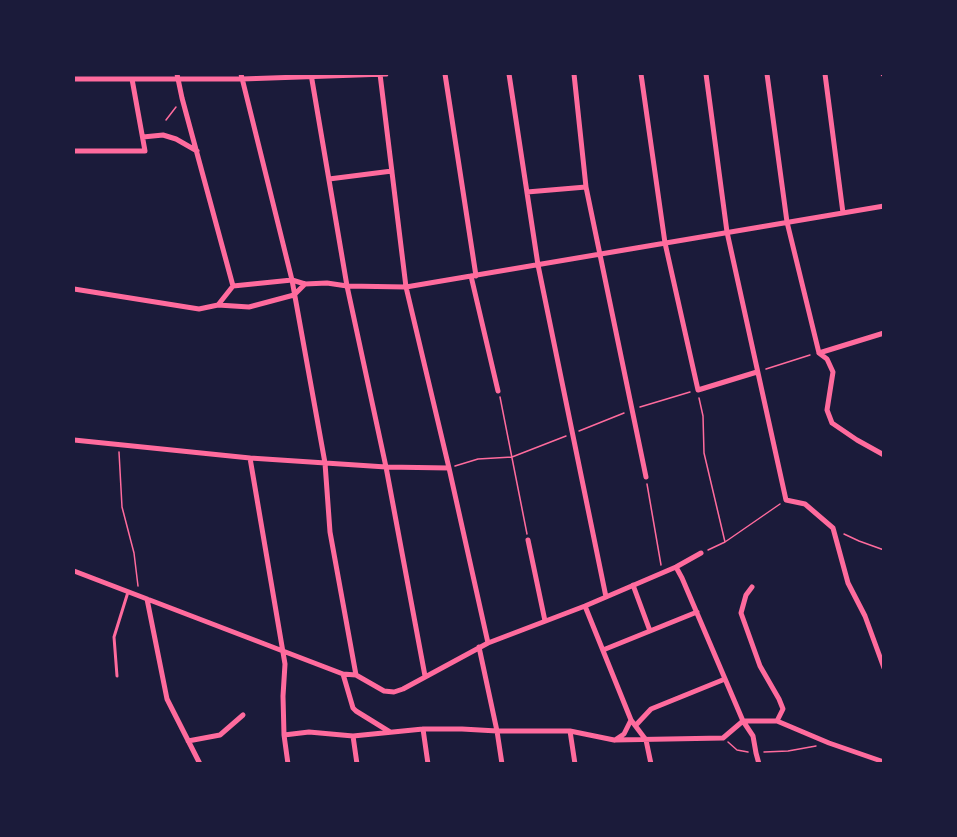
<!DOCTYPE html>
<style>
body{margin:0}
#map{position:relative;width:957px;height:837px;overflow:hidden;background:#1b1b3a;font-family:Raleway,sans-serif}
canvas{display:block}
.frame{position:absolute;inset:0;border:75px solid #1b1b3a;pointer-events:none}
</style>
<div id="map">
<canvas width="957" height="837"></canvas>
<div class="frame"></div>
</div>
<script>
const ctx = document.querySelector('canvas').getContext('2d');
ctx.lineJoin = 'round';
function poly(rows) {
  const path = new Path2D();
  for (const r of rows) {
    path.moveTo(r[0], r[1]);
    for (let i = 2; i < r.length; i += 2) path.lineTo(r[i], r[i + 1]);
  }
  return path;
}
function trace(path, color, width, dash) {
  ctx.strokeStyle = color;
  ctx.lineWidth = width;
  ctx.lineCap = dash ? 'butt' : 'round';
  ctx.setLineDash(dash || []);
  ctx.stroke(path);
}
trace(poly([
 [166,120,176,107],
 [766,369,810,355],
 [500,397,527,534],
 [699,398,703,416,704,453,725,542],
 [640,407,690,392],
 [579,431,624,413],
 [119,452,122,507,134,553,138,586],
 [455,466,478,459,512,457,566,436],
 [647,484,661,565],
 [844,534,859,541,884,550],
 [708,550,725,542,780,504],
 [728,742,737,750,748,752],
 [764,752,788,751,816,746]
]), '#ff6b9d', 1.5);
trace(poly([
 [117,676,114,637,128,592]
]), '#ff6b9d', 3);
trace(poly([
 [177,74,182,98,233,286],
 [241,74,292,280,325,463,330,532,356,675],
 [311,74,347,286,386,467,425,676],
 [380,74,406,287,449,468,488,643],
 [445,74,476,276],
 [509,74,538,265,606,597],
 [574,74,586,187,646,477],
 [641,74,665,243,698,390,757,372],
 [706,74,727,232,786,500,805,504,833,528,848,583,865,616,884,668],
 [767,74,787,222,819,353],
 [825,74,843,213],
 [883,74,884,74],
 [74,79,242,79,386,74],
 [143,137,163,135,176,139,197,151],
 [74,151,145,151,132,79],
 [329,179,392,171],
 [527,192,586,187],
 [471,276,498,391],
 [74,289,199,309,218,305,233,286,292,280,305,284,327,283,347,286,406,287,884,206],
 [218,305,249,307,294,295,305,284],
 [819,353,827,359,833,372,827,410,832,423,857,440,884,455],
 [819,353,884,333],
 [74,440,250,458,386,467,449,468],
 [250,458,285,664,283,696,284,735,288,764],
 [528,540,545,621],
 [676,567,682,578,743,721,753,736,756,753,759,764],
 [74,571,343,674,356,675,384,691,394,692,403,689,488,643,585,606,676,567,701,553],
 [633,585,650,631],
 [752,587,746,595,741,613,760,666,779,699,783,709,777,721],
 [147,599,167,699,200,764],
 [585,606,631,720,646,740,651,764],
 [479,647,497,731,502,764],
 [603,650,697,612],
 [343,674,353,708,356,711,390,732],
 [636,725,651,709,725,679],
 [423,729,428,764],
 [570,731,575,764],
 [284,735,309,732,353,736,423,729,462,729,497,731,570,731,614,740,723,738,743,721,777,721,829,743,884,762],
 [353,736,357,764],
 [615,740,624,734,631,720],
 [188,741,220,735,243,715]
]), '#ff6b9d', 5);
</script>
